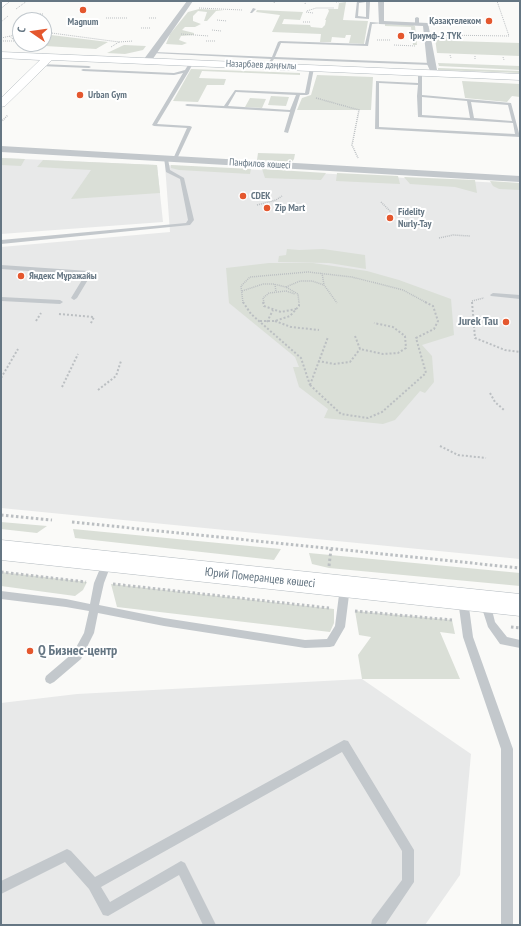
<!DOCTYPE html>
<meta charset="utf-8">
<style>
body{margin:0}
#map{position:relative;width:521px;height:926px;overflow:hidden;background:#fafaf8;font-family:"PT Sans Narrow",sans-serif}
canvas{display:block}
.frame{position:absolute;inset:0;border:2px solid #657683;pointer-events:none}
.north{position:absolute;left:12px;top:12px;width:40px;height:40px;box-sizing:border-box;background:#fff;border:1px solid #c1c8cd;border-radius:50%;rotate:283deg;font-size:11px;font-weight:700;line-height:16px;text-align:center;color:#657683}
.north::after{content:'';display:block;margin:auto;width:14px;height:18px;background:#e4572e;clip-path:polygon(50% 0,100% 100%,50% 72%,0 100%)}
</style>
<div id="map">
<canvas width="521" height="926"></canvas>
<div class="frame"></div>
<div class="north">С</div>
</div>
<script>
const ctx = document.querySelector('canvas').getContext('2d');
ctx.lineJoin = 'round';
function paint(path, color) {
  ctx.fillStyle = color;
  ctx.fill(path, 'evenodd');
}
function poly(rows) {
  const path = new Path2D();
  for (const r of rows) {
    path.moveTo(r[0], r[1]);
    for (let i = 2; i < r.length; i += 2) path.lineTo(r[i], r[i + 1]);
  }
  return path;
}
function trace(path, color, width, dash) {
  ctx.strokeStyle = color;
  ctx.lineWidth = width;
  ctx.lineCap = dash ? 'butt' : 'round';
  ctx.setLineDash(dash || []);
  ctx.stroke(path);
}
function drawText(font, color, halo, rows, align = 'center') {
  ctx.font = font + ' "PT Sans Narrow",sans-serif';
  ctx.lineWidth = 4;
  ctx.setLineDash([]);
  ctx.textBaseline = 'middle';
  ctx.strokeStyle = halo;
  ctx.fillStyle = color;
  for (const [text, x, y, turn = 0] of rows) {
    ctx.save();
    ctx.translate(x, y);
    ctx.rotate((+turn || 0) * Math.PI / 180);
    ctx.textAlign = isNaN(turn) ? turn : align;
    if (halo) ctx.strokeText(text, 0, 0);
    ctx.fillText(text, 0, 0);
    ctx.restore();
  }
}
paint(poly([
 [1,158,157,165,163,222,1,234],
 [165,165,520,184,520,559,1,508,1,247,170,232],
 [362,679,471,754,460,875,425,925,1,925,1,703,77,694]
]), '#e8e9e9');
paint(poly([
 [346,2,343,20,368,21,364,44,349,43,351,35,346,35,345,38,332,37,331,42,320,42,321,34,272,32,280,15,256,12,257,10,303,12,300,20,284,19,282,24,310,25,311,27,322,28,325,25,326,20,325,20,329,11,328,9,338,9,339,3],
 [199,9,224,10,216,11,207,21,204,21,207,12,198,11,193,16,193,21,201,24,195,27,185,27,182,30,194,33,194,35,181,36,179,40,187,43,182,45,166,44,170,34,188,12],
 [385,24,413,25,415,26,417,45,413,45,411,27,385,26],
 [51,35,108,42,96,49,28,45,44,44,44,38],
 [453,37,454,41,520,43,520,56,437,53,435,38],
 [124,45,146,46,143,50,125,54,107,53],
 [438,63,520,66,520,70,439,66],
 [438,68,520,71,520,73,438,70],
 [191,69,300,73,300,75,202,71,199,78,226,79,224,85,207,85,198,102,173,101],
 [317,75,373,77,371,110,297,110,302,98,311,95],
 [462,81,520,84,520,97,512,96,507,102,465,98],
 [271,96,289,97,286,106,268,105],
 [250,98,266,99,262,108,245,107],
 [258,153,295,154,294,159,292,162,257,160],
 [1,158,25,159,21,166,1,165],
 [43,160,157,165,160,193,71,199,91,170,37,167],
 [171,165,251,169,250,174,179,170,171,168],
 [262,169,326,173,321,180,265,178],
 [337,173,398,176,400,184,336,181],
 [404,177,475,180,477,193,455,187,410,184],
 [490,181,520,183,520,190,499,189,493,186],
 [287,249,299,250,323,249,365,255,366,269,329,263,278,262,279,256,286,255],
 [269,263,313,263,367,271,399,280,451,299,454,335,422,345,432,356,434,382,425,393,420,391,395,420,383,424,324,418,328,409,299,387,293,367,299,367,295,357,229,303,226,268],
 [1,522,47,526,37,533,1,529],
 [73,529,281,549,274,560,75,538],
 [309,553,520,573,520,586,329,568,312,564],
 [1,572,87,582,83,590,75,596,1,586],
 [111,584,334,609,334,623,330,632,117,607],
 [355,611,452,620,455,634,440,632,460,679,362,679,358,655,371,637,359,635]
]), '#dadfd7');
const secondary = poly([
 [1,1,10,1,1,8,1,1],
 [1,52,520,74,520,80,52,60,5,106,1,107,1,98,40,60,1,58,1,52],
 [1,540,520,594,520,616,1,560,1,540]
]);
trace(secondary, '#b3babf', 1);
trace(poly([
 [336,2,344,1],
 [274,3,275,1],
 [305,4,306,1],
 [199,8,242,10],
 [16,9,27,1],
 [307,11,316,8,334,8],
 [306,12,313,13],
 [106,18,128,18],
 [149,18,157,18],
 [32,20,40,14,43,14],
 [217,20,227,21],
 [1,22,8,16],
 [303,22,310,22],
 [141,28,150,28],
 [20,29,18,31,20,33],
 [212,30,221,31],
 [44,32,119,42,111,47],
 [181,34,209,36],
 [440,35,509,36,497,1],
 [9,36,17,42],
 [1,38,20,34],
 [377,40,391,40],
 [1,41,14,41],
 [206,41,215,41],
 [119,42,133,41],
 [394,45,415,46],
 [450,55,451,58],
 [475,56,475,59],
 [503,57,504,60]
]), '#bbbfc2', 1, [1, 1]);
trace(poly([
 [316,98,359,110,352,145,358,158],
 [1,122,8,115],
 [381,202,391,212],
 [257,205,276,200,282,196],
 [439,238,453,235,470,236],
 [322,273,324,285,337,303],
 [275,284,276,292],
 [286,287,300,281,312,281,324,285],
 [242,291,263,284,273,284,286,287,298,294,299,303],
 [243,303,241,286,250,277,308,272,352,277,403,290,427,303],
 [264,303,263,298,269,293,286,291,295,294],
 [472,303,472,301,484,298]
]), '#bbbfc2', 1.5, [1, 1]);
trace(poly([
 [243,302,251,314,301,358,310,385],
 [263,302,264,306,281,312,296,309],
 [472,302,475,338,505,350,520,352],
 [59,314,94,317,90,325],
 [36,321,41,313],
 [260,321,275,321,290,316,299,306,299,302],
 [275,321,291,327,319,330],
 [267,322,273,310],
 [355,336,360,349,383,354,398,353,406,348,405,336,393,327,374,323],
 [318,361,334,364,350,362,360,349],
 [1,378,18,349],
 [310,385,341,414,368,418,382,412,426,373,416,338,434,329,438,321,433,306,425,302],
 [310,385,328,337],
 [62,387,78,354],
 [98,390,116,376,121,361],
 [490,393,495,402,504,410],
 [440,446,458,455,486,458]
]), '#bbbfc2', 2, [2, 2]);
trace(poly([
 [1,515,52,520],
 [72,522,520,568],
 [329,566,331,549],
 [1,572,86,582],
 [113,584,329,608],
 [355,611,452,620],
 [511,627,520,628]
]), '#bbbfc2', 3, [2.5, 2.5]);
paint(poly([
 [357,1,373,1,370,2,369,19,355,18,357,1],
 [366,2,366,17,358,16,359,3,366,2],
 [253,8,256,9,252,13,250,13,253,8],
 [417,17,419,18,419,24,417,25,415,24,415,18,417,17],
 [370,22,383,23,372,24,368,46,281,43,275,57,431,63,433,64,431,65,274,59,271,63,269,62,271,59,152,53,154,52,272,57,278,42,280,41,365,44,370,22],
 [190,62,193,63,189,71,157,124,190,126,192,127,177,159,175,160,173,159,187,128,154,126,152,125,183,73,174,75,83,71,81,70,83,69,174,73,185,70,190,62],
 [40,64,89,66,91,67,89,68,39,66,40,64],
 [312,67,314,68,309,94,307,95,300,95,288,133,284,132,290,112,187,106,185,105,187,104,224,106,235,90,305,93,310,68,312,67],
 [236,92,296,95,290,110,228,106,236,92],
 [420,71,422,72,422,95,511,103,520,137,375,129,376,81,418,83,418,72,420,71],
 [379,83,418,85,417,96,418,117,513,123,515,134,379,127,379,83],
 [422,97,467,101,470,118,422,115,422,97],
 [471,102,508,105,512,121,474,118,471,102],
 [164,158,168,159,170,170,184,178,194,220,190,225,1,244,1,240,186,223,188,220,180,179,166,172,164,158],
 [1,265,89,271,92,273,77,298,74,300,71,298,85,275,1,269,1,265],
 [493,293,520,295,520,299,491,296,490,295,493,293],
 [1,297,60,300,63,302,60,304,1,301,1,297],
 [107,558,110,559,112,562,104,583,99,605,164,618,305,640,327,639,335,626,340,587,342,584,345,583,348,584,350,587,345,627,334,646,330,647,305,648,164,626,98,613,94,633,81,659,54,682,50,684,46,682,45,679,46,676,73,653,84,633,89,611,66,607,1,599,1,591,66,599,90,604,94,583,104,559,107,558],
 [463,596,466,597,468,600,473,637,513,749,513,925,501,925,501,749,463,637,458,600,460,597,463,596],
 [485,598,488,599,490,602,495,622,507,637,520,640,520,648,500,644,488,627,480,602,482,599,485,598],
 [344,740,348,741,414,850,414,882,385,925,371,925,372,920,402,880,402,851,342,752,101,887,110,902,181,861,185,863,216,925,203,925,179,875,108,916,103,915,89,889,65,862,1,894,1,881,67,849,71,851,95,877,344,740]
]), '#c3c8cc');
paint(poly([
 [187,1,193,1,150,63,144,63,144,59,187,1],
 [378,1,384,1,384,21,428,23,438,75,432,75,427,64,423,26,379,24,378,1],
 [1,146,520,176,520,182,1,152,1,146]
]), '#c3c8cc');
paint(secondary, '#fff');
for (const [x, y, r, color] of [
 [83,10,4,"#e4572e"],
 [489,21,4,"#e4572e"],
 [401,36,4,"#e4572e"],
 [80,95,4,"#e4572e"],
 [243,196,4,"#e4572e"],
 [267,208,4,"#e4572e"],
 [390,218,4,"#e4572e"],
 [21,276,4,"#e4572e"],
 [506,322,4,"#e4572e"],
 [30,651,4,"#e4572e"]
]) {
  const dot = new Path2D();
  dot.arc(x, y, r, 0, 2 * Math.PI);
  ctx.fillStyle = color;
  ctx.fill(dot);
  trace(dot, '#fff', 1.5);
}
drawText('bold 10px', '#657683', '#fff', [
 ["Қазақтелеком",481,21,"right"],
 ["Magnum",83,22,"center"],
 ["Триумф-2 ТҮК",409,36],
 ["Urban Gym",88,95],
 ["CDEK",251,196],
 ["Zip Mart",275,208],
 ["Fidelity",398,212],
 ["Nurly-Tay",398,224],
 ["Яндекс Мұражайы",29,276]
], 'left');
drawText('10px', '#657683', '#fff', [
 ["Назарбаев даңғылы",261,65,2],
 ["Панфилов көшесі",260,164,3]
]);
drawText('bold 12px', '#657683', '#fff', [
 ["Jurek Tau",498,322]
], 'right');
drawText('12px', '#657683', '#fff', [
 ["Юрий Померанцев көшесі",260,578,6]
]);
drawText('bold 14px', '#657683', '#fff', [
 ["Q Бизнес-центр",38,651]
], 'left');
</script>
